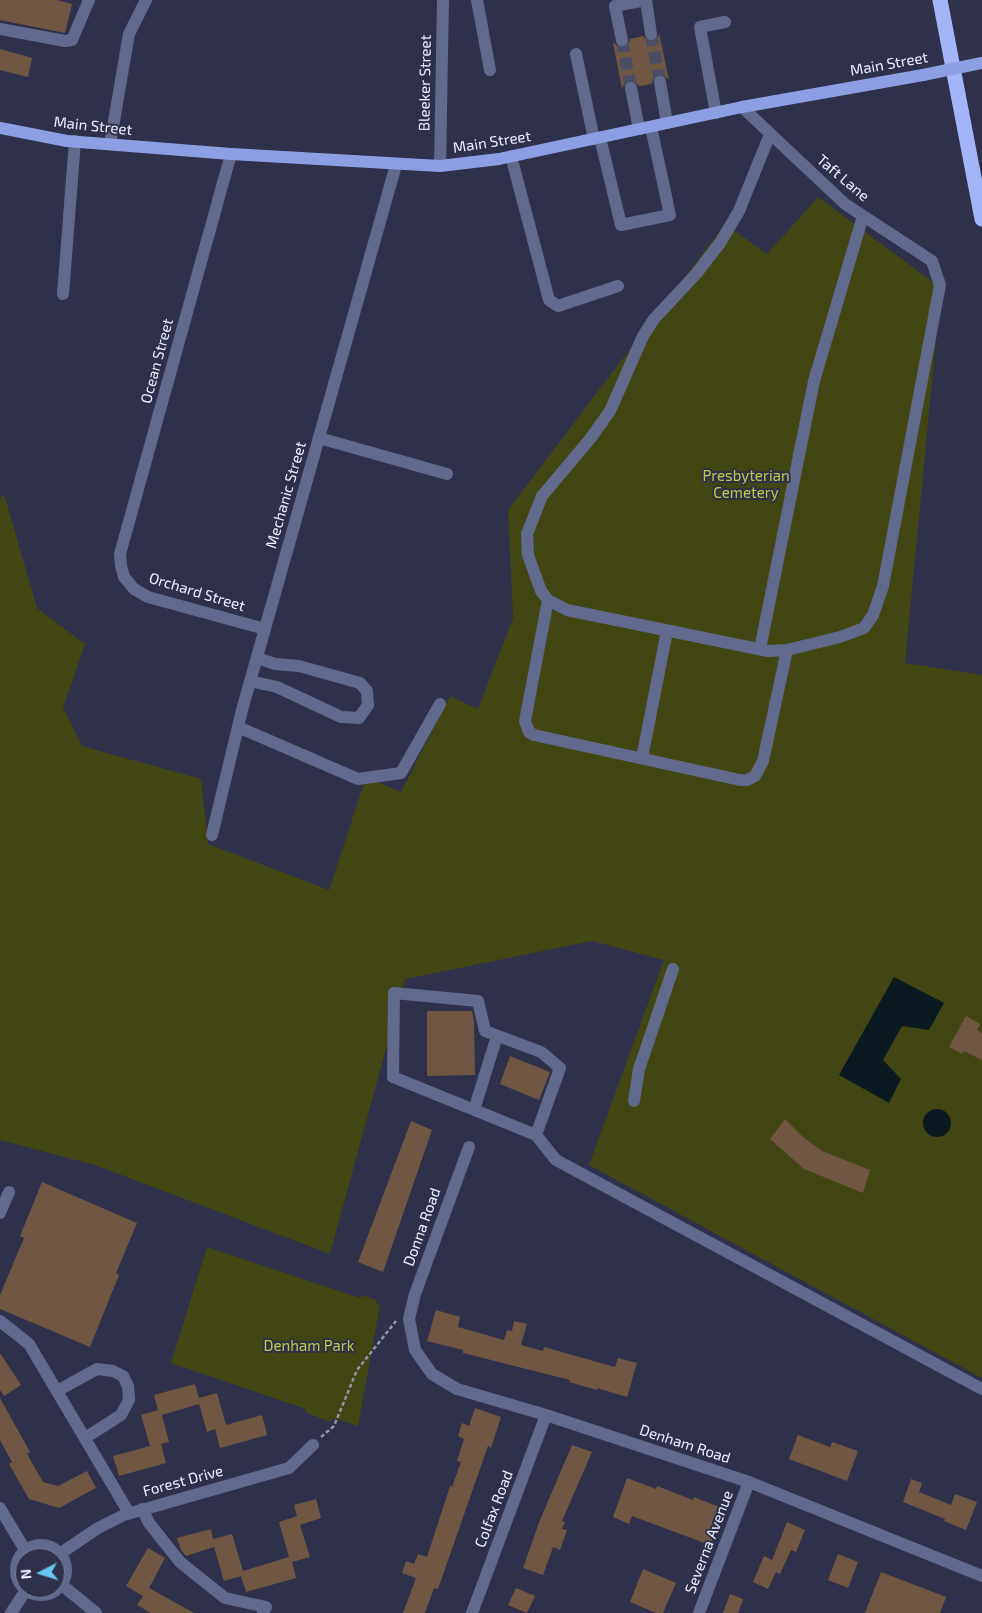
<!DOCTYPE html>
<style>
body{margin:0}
#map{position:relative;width:982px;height:1613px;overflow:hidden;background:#2f314a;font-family:"Exo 2",sans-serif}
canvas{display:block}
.north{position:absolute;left:15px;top:1548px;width:50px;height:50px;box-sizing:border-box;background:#2f314a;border:1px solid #7b7d92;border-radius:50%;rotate:265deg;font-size:14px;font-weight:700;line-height:20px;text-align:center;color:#eceeff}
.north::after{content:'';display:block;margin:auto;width:18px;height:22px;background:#64c5ee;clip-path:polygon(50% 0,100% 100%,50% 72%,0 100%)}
</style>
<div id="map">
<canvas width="982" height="1613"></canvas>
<div class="north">N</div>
</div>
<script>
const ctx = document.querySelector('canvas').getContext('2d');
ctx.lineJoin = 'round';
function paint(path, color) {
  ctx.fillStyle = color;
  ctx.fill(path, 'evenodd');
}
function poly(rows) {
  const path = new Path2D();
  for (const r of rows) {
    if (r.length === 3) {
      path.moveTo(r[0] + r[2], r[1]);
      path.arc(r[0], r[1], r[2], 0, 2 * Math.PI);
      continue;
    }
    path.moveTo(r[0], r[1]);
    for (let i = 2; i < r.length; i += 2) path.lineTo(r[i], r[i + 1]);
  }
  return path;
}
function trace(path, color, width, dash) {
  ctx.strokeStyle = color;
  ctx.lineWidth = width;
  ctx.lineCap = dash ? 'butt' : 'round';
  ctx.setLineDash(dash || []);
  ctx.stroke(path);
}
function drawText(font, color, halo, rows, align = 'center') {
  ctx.font = font + ' "Exo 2",sans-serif';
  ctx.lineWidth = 4;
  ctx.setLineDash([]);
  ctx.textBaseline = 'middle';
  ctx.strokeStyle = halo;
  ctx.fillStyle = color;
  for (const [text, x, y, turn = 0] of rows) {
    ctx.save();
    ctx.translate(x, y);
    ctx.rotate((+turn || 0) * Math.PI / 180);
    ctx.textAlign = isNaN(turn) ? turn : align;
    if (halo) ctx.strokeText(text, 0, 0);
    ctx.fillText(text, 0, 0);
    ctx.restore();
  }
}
paint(poly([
 [818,197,941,288,905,663,982,675,982,1378,589,1165,664,960,592,941,405,979,330,1254,95,1165,0,1140,0,500,4,494,37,608,85,644,63,708,82,746,201,779,208,844,329,890,366,777,401,792,450,696,478,709,513,618,508,510,725,224,767,254],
 [207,1247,360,1298,362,1295,377,1300,376,1304,380,1305,358,1426,333,1418,331,1422,305,1412,306,1409,171,1363]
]), '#414612');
paint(poly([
 [894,977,944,1003,929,1030,902,1026,883,1060,901,1079,889,1103,839,1075],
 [937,1123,14]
]), '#0b1920');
paint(poly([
 [0,0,57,0,72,4,65,33,0,20],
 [659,33,669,80,663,75,658,74,653,79,652,84,639,86,634,81,629,80,625,82,622,89,613,42,619,48,623,48,628,46,630,39,643,36,648,41,653,42,658,37],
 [0,49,32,58,28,77,0,70],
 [427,1011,472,1011,474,1022,475,1075,427,1076],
 [966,1016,980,1024,977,1030,982,1033,982,1060,964,1051,962,1054,949,1047],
 [510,1056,550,1072,539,1100,500,1084],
 [785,1119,803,1137,822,1151,870,1170,863,1193,804,1169,770,1139],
 [411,1121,432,1130,383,1272,358,1262],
 [42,1182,137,1223,116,1273,119,1275,90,1347,0,1309,0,1295,24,1238,20,1236],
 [436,1310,460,1317,458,1327,504,1340,507,1330,512,1331,514,1321,527,1324,521,1345,543,1351,544,1347,615,1367,618,1358,637,1363,627,1397,597,1388,597,1390,569,1382,570,1380,463,1353,463,1350,427,1341],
 [0,1353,21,1385,4,1396,0,1390],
 [195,1384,199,1398,217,1393,226,1425,262,1415,267,1435,220,1448,215,1429,207,1432,199,1404,162,1415,169,1442,161,1444,166,1463,119,1476,113,1456,150,1446,141,1415,158,1410,154,1395],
 [0,1398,30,1452,27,1454,43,1482,58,1486,87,1471,96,1488,59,1508,29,1499,9,1464,12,1462,0,1440],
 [475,1408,501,1417,491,1448,488,1446,438,1589,434,1588,425,1613,403,1613,416,1578,402,1573,406,1561,414,1564,418,1554,427,1557,450,1486,452,1487,461,1462,457,1461,464,1439,458,1436,462,1423,469,1426],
 [798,1435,830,1447,832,1442,858,1451,847,1481,789,1459],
 [572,1445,592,1452,562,1521,565,1522,562,1529,567,1530,560,1550,553,1547,543,1575,523,1568,540,1520],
 [627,1478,656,1489,657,1486,693,1500,694,1497,724,1509,710,1545,632,1516,629,1524,613,1517],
 [911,1479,922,1483,919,1492,951,1505,955,1494,977,1502,966,1530,944,1521,945,1519,903,1502],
 [316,1499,321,1518,300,1525,310,1557,292,1562,296,1578,246,1592,241,1576,224,1581,214,1547,186,1556,181,1550,177,1538,211,1529,213,1539,232,1534,243,1571,289,1557,279,1522,297,1516,294,1505],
 [787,1522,805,1530,796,1552,791,1550,780,1574,776,1572,768,1589,753,1582,764,1556,772,1560],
 [148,1548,165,1558,149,1588,194,1613,151,1613,137,1605,143,1596,126,1586],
 [838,1554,858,1562,848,1588,828,1580],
 [643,1569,676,1583,663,1613,656,1613,630,1602],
 [881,1572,946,1597,940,1613,865,1613],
 [516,1588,535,1596,527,1613,508,1605],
 [730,1594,743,1599,738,1613,723,1613]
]), '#705744');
trace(poly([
 [651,34,660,82],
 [622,40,631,88]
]), '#4b4d65', 12, [12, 6]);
trace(poly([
 [321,1437,334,1426,357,1370,396,1321]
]), '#9395a9', 2.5, [4, 2.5]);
trace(poly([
 [477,0,490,70],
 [0,29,65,41,72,40,89,0],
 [622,40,615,6,646,0,651,34],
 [576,54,594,139],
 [660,82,667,123],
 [631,88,639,129],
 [742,107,845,204,932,261,940,285,883,586,873,615,864,628,840,637,787,650,768,651,567,610,548,600,541,591,528,555,527,534,542,496,590,439,610,411,643,336,654,319,696,274,720,243,739,211,770,134],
 [716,113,700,27,725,22],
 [600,138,621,225,670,215,651,127],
 [110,144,129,34,146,0],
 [231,154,120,554,121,566,124,577,134,589,148,597,265,629],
 [511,156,549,300,558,306,618,286],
 [440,166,443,0],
 [63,294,75,141],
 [319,438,447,474],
 [548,600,525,721,529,732,534,735,740,780,747,780,755,776,763,761,787,650],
 [760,649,814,381,863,216],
 [250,681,277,687,341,717,359,718,368,705,367,691,360,683,299,666,275,664,257,658],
 [238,727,358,779,401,773,440,704],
 [642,758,667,631],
 [212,835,242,710,396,165],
 [634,1101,639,1069,673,969],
 [474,1110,497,1036],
 [536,1135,560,1068,541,1052,485,1031,478,1001,394,993,393,1077,536,1135,556,1160,982,1389],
 [469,1147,415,1294,409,1319,415,1350,432,1374,457,1389,546,1415,749,1482,982,1576],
 [0,1213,9,1192],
 [0,1321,29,1344,129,1513],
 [57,1391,97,1369,113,1371,123,1376,128,1386,129,1400,121,1415,85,1438],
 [0,1508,25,1550],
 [142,1509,149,1523,180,1562,225,1598,266,1607,263,1613],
 [41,1570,25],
 [61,1553,98,1528,124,1515,289,1468,313,1445],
 [62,1585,96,1613],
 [11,1613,26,1590],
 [472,1613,546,1415],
 [699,1613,749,1482]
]), '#616a8c', 12);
trace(poly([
 [0,128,67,141,231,154,440,166,499,159,742,107,923,75]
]), '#8d9ee4', 12);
trace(poly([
 [940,0,982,219]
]), '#a3b4f8', 15);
trace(poly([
 [923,75,982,63]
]), '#8d9ee4', 12);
drawText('15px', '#eceeff', '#2f314a', [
 ["Main Street",889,64,-10],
 ["Bleeker Street",425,83,-89],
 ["Main Street",93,126,6],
 ["Main Street",492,142,-9],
 ["Taft Lane",843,178,40],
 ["Ocean Street",157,361,-75],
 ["Mechanic Street",286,495,-74],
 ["Orchard Street",197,592,17],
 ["Donna Road",422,1227,-70],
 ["Denham Road",685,1444,18],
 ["Forest Drive",183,1481,-15],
 ["Colfax Road",494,1509,-69],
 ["Severna Avenue",709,1542,-69]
]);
drawText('15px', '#bdca45', '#2f314a', [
 ["Presbyterian",746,476],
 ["Cemetery",746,493],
 ["Denham Park",309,1346]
]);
</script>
